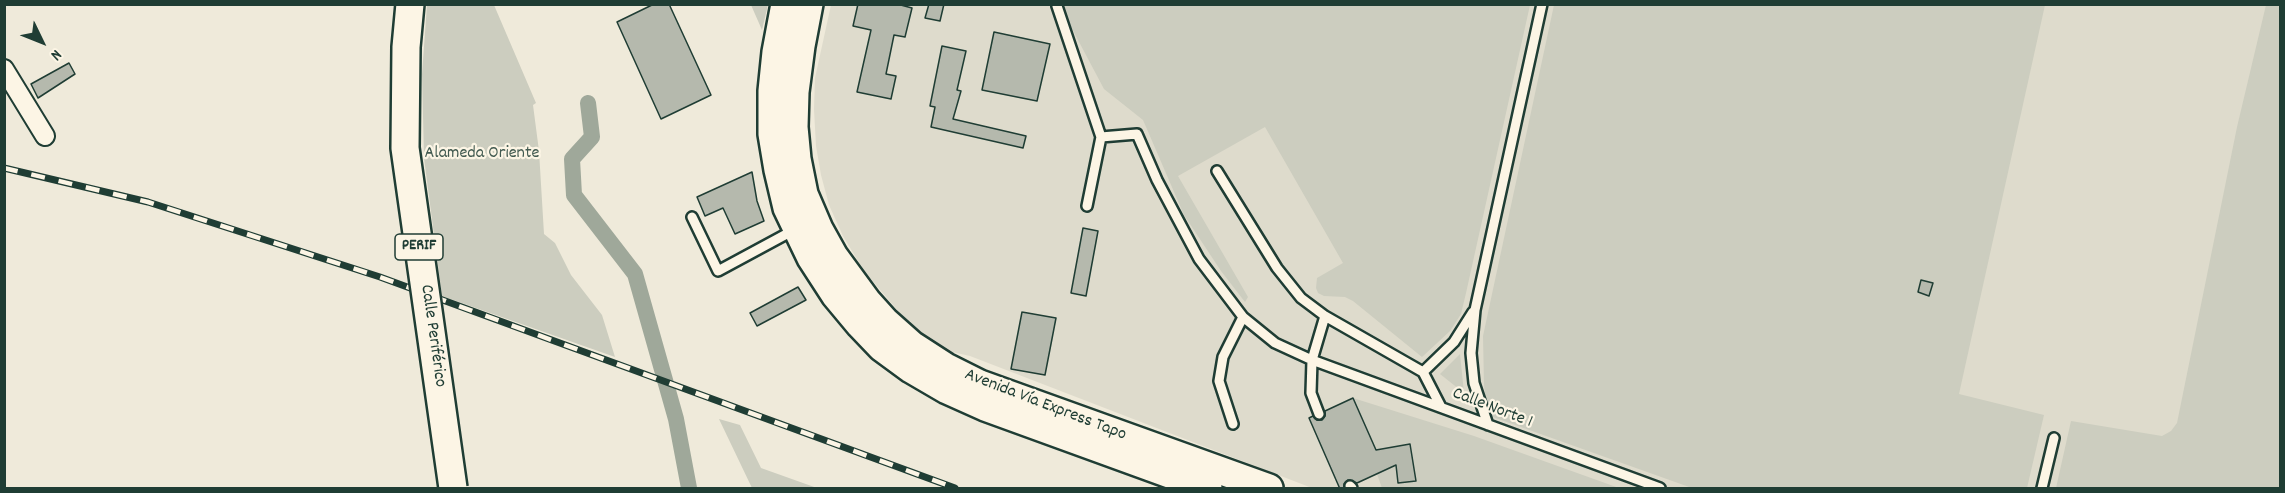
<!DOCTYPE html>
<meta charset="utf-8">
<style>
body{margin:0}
#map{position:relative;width:2285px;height:493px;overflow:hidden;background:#efeada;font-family:Dekko,sans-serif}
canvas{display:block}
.frame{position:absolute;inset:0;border:6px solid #1f3d34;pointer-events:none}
.north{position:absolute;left:12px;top:12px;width:60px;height:60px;-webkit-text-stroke:4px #fcf5e5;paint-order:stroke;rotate:133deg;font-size:16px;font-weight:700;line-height:24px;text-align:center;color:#1f3d34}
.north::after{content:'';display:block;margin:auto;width:21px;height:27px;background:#1f3d34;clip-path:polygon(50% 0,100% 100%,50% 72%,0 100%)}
</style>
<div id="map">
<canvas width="2285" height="493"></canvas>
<div class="frame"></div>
<div class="north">N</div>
</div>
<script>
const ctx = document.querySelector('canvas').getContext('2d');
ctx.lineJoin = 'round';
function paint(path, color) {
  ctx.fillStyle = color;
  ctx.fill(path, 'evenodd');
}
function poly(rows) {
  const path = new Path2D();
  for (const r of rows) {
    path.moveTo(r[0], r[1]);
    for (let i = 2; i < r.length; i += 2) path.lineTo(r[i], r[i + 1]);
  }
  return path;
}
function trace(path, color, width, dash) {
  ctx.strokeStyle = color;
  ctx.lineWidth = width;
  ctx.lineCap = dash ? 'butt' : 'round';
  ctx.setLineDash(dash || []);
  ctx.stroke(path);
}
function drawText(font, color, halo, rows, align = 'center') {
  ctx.font = font + ' Dekko,sans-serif';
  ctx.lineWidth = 4.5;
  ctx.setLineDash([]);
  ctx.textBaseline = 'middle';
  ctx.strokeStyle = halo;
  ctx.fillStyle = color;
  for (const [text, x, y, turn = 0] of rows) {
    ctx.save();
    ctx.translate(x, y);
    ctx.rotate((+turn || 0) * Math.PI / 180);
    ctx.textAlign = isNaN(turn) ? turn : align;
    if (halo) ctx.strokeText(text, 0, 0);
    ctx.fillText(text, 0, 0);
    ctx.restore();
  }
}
paint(poly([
 [831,5,2280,5,2280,488,1312,488,970,356,943,350,904,318,864,271,843,236,829,205,821,175,816,146,814,109,815,78]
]), '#dedbcc');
paint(poly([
 [427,5,494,5,536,103,533,105,539,151,544,234,555,243,571,275,602,315,615,357,442,296,424,158,422,74],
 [751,5,768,5,762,30],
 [1053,5,1530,5,1466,293,1461,314,1450,331,1422,357,1353,301,1345,297,1324,296,1318,293,1316,288,1317,278,1343,263,1265,127,1178,176,1248,297,1245,302,1221,271,1184,215,1143,120,1104,89,1060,6],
 [1554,5,2045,5,1959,394,2044,415,2027,488,1692,488,1490,416,1486,404,1484,385,1483,336],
 [2266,5,2280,5,2280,488,2056,488,2071,421,2162,436,2171,431,2177,423,2237,127],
 [1460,354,1464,393,1440,374],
 [1353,398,1474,436,1619,488,1382,488,1377,474,1384,470],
 [719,419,740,425,761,468,817,488,752,488]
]), '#cccdbf');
trace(poly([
 [588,103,592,137,572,159,574,195,635,274,676,419,689,488]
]), '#9fa89a', 16);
const building = poly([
 [654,4,669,4,711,95,661,119,617,22,654,4],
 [858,4,897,4,912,8,905,37,894,35,886,74,896,76,891,99,857,92,871,30,853,26,858,4],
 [929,4,944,4,940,21,925,18,929,4],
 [994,32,1050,44,1037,101,982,90,994,32],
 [942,46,966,51,957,90,961,91,953,119,1026,136,1023,148,931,127,935,107,930,106,942,46],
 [69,63,75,74,38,98,31,84,69,63],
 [752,172,757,201,764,221,735,234,723,208,705,216,697,197,752,172],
 [1083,228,1098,231,1086,296,1071,293,1083,228],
 [1921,280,1933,283,1929,296,1918,292,1921,280],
 [798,287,806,300,757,326,750,313,798,287],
 [1022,312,1056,318,1045,375,1011,369,1022,312],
 [1353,398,1376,450,1410,444,1416,481,1398,483,1396,465,1357,483,1348,480,1344,484,1344,489,1340,489,1309,418,1313,416,1317,420,1322,420,1325,416,1325,411,1353,398]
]);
paint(building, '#b5b9ad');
trace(building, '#1f3d34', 1.5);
const lane = poly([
 [1057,6,1101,137,1087,206],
 [1101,137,1137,134,1157,180,1199,259,1243,317,1275,343,1312,360,1660,488],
 [1217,171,1277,268,1301,298,1325,316,1423,372,1441,407],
 [692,217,718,271,794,230],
 [1423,372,1454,342,1473,312],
 [1319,414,1311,393,1312,360,1325,316],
 [1233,424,1219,381,1223,357,1243,317],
 [1488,425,1474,383,1471,353,1475,310,1542,4],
 [1350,486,1352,488],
 [2042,488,2054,438]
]);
const street = poly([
 [4,69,45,136]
]);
const primary = poly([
 [785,4,776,52,772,91,772,134,778,170,787,208,811,258,835,295,860,325,881,347,911,369,947,390,985,407,1208,488],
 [809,4,801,46,795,92,794,127,797,159,804,194,819,229,834,256,867,301,885,321,912,345,946,367,980,384,1269,488]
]);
trace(lane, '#1f3d34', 14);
trace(street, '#1f3d34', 22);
trace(primary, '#1f3d34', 32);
trace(lane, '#fcf5e5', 9);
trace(street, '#fcf5e5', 18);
trace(primary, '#fcf5e5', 27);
const rail = poly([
 [4,168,148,202,380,277,955,488]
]);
trace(rail, '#1f3d34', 7);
trace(rail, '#fcf5e5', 4.5, [14]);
const primaryBridge = poly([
 [410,4,406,47,405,148,453,488]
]);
trace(primaryBridge, '#1f3d34', 32, []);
trace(primaryBridge, '#fcf5e5', 27);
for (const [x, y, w] of [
 [419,247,48]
]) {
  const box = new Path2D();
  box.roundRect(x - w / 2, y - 13, w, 26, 4.5);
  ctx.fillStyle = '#fcf5e5';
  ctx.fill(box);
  trace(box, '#1f3d34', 1.5);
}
drawText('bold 16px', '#1f3d34', null, [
 ["PERIF",419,247]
]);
drawText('18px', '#425a50', '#fcf5e5', [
 ["Alameda Oriente",482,155]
]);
drawText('18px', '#1f3d34', '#fcf5e5', [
 ["Calle Periférico",432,336,82],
 ["Avenida Vía Express Tapo",1045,406,21],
 ["Calle Norte 1",1492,409,21]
]);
</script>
